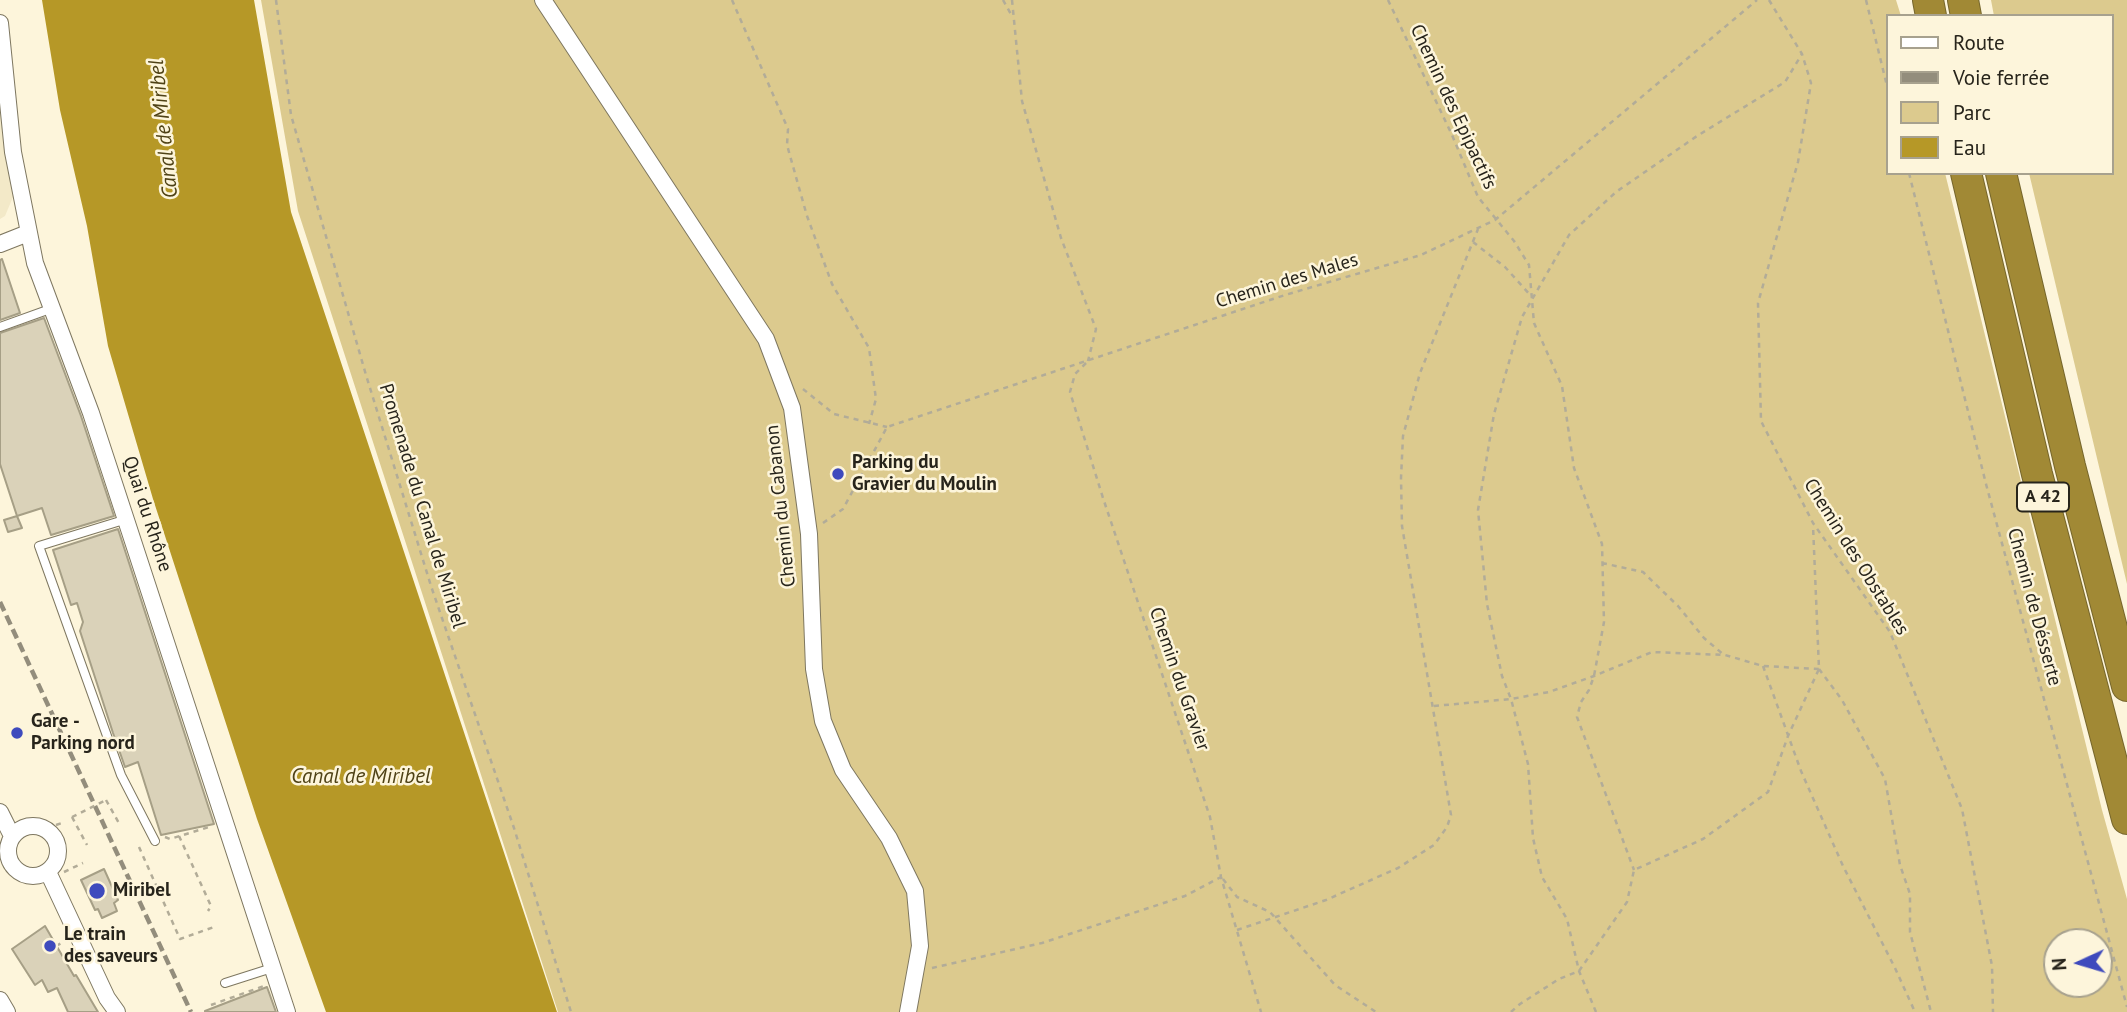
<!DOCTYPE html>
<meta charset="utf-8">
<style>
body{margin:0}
#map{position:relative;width:2127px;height:1012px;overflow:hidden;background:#fdf5db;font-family:"PT Sans",sans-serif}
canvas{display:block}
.legend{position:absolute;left:1886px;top:14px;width:228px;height:161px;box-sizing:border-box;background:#fdf5db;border:2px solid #a7a18e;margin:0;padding:9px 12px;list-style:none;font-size:21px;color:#27241b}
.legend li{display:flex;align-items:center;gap:14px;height:35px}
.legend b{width:35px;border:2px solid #a7a18e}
.north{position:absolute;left:2043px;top:928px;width:70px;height:70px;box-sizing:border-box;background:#fdf5db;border:2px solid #a7a18e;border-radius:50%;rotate:266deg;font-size:19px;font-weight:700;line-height:28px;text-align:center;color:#27241b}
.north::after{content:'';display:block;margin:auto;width:24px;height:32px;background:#3e4abd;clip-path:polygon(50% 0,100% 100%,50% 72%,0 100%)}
</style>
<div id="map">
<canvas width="2127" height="1012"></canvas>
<ul class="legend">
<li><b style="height:9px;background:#fff"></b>Route</li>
<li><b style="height:9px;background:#938d7c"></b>Voie ferrée</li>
<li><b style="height:19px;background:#dcca8e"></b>Parc</li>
<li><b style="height:19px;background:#b69827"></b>Eau</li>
</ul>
<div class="north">N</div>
</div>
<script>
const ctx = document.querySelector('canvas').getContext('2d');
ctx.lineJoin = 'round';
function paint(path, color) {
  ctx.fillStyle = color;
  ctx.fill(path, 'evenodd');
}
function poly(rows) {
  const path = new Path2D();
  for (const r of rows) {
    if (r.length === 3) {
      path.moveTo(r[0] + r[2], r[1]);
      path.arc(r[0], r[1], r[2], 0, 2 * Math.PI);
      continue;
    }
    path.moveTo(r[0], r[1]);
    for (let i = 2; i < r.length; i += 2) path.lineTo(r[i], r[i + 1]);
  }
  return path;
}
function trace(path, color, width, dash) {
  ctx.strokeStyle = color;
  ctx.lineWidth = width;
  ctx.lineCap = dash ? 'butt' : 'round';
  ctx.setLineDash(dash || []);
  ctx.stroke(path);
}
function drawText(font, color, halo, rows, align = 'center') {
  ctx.font = font + ' "PT Sans",sans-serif';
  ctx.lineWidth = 5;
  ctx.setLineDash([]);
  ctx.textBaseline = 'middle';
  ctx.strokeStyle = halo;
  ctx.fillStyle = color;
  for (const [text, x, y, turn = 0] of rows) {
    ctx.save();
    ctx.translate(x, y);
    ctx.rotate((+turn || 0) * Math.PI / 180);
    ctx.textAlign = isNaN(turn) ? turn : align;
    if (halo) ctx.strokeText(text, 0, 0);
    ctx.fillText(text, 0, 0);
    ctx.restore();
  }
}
paint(poly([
 [0,106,3,139,13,197,5,216,0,219]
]), '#f3e9c8');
paint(poly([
 [261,0,1896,0,1901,16,1887,16,1887,173,1945,173,2102,810,2127,899,2127,1012,558,1012,298,211],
 [2057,942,2099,942,2099,984,2057,984],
 [1991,0,2127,0,2127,584,2029,173,2111,173,2111,16,1994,16]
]), '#dcca8e');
paint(poly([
 [42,0,254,0,291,212,557,1012,326,1012,257,819,153,499,108,346,87,226,60,110]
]), '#b69827');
const building = poly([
 [2,259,20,313,0,320,0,260,2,259],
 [44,318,81,416,114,516,51,535,42,508,17,516,22,528,8,532,4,520,17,516,0,464,0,333,44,318],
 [118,529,214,824,161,835,138,762,125,767,113,733,80,631,83,622,77,603,71,605,53,550,118,529],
 [104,869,118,900,114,903,117,911,102,918,98,909,95,910,81,880,104,869],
 [45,926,74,976,76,975,98,1012,68,1012,57,988,48,992,42,980,35,985,12,949,45,926],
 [267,987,276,1012,205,1012,205,1011,267,987]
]);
paint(building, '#dad2b9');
trace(building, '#a69f86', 2);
const lane = poly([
 [0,327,53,308],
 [127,519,39,546,121,775,155,841],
 [225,983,272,968]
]);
const street = poly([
 [543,0,766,339,792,408,809,534,814,669,823,721,843,770,889,838,915,891,920,946,908,1012],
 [0,23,13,152,35,263,91,413,287,1012],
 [0,244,28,233],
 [0,812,12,836],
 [33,851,25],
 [48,872,107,998,117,1012],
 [0,1000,7,1012]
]);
const highway = poly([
 [1928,0,1931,16],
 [1963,0,1966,16],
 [1966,173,2037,474,2127,819],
 [2001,173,2070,466,2127,686]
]);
trace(lane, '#7e7760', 10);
trace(street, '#7e7760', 18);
trace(highway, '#76662c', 32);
trace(poly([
 [276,0,291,115,366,375,431,586,514,828,571,1012],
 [732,0,788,129,787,145,807,216,832,284,869,348,876,399,869,424],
 [1003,0,1012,16],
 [1012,0,1022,101,1061,238,1096,329,1088,361],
 [1388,0,1452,135,1478,197,1514,241,1529,265,1534,323,1562,386,1574,468,1602,544,1604,622,1594,676,1589,690,1581,702,1577,717,1634,870],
 [1769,0,1802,54,1811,83,1798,162,1758,303,1761,421,1813,523,1890,632,1962,809,1992,966,1993,1012],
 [1866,0,1887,86],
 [1909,173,1986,484,2127,1007],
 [1473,242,1505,267,1532,297],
 [1086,363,1075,374,1070,392,1103,498,1210,817,1221,877,1261,1012],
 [803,389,834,414,887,427],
 [823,523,843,509,887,427,1285,295,1421,255,1495,220,1757,0],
 [1602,563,1643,572,1678,606,1704,638,1724,655],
 [1763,666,1801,771,1843,866,1895,968,1915,1012],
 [1819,669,1842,700,1885,779,1900,865,1910,894,1910,932,1931,1012],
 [1434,706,1511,699,1549,692,1594,676,1652,652,1725,655,1763,666,1819,669],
 [106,800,120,825],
 [72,817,87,845],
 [56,825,65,822],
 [179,836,211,906,208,911],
 [165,837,170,839,209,827],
 [139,847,180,939,214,927],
 [64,872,83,863],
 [1223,879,1237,897,1270,912,1335,985,1376,1012],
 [1237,930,1326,900,1398,868,1434,845,1447,827,1451,815,1402,526,1401,478,1403,436,1420,373,1478,229],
 [56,946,65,941],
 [932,968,1042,943,1185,896,1221,877],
 [211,1005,264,986],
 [1511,1012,1520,1004,1559,979,1579,971,1627,902,1634,870,1703,839,1768,792,1788,736,1819,669,1813,525],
 [1596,1012,1579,971,1567,919,1542,877,1533,838,1528,764,1511,699,1502,676,1487,604,1478,510,1494,414,1522,317,1569,235,1616,192,1697,136,1785,82,1802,54]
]), '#b2ac98', 2.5, [5, 5]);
trace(lane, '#fff', 8);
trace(street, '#fff', 16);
trace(highway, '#a18935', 30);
trace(poly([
 [0,602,191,1012]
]), '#938d7c', 4.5, [10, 5]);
trace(poly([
 [72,817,106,800]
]), '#b2ac98', 2.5, [5, 5]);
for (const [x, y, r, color] of [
 [838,474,7,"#3e4abd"],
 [17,733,7,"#3e4abd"],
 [97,891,9,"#3e4abd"],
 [50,946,7,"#3e4abd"]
]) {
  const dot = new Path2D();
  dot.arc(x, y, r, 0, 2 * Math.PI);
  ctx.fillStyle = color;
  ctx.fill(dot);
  trace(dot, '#fdf5db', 2.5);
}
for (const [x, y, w] of [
 [2043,497,52]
]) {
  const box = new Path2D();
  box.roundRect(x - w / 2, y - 14.5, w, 29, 5);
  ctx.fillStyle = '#fdf5db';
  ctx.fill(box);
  trace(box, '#27241b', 2);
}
drawText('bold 18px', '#27241b', null, [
 ["A 42",2043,497]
]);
drawText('19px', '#27241b', '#fdf5db', [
 ["Chemin des Epipactifs",1453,107,65],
 ["Chemin des Males",1287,281,-17],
 ["Promenade du Canal de Miribel",422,506,73],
 ["Chemin du Cabanon",781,506,-96],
 ["Quai du Rhône",147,514,72],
 ["Chemin des Obstables",1856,557,58],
 ["Chemin de Désserte",2034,607,75],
 ["Chemin du Gravier",1179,679,71]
]);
drawText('bold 19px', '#27241b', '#fdf5db', [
 ["Parking du",852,463],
 ["Gravier du Moulin",852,485],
 ["Gare -",31,722],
 ["Parking nord",31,744],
 ["Miribel",113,891],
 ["Le train",64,935],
 ["des saveurs",64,957]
], 'left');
drawText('italic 21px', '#4f4216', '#fdf5db', [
 ["Canal de Miribel",164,129,-96],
 ["Canal de Miribel",361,777]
]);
</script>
